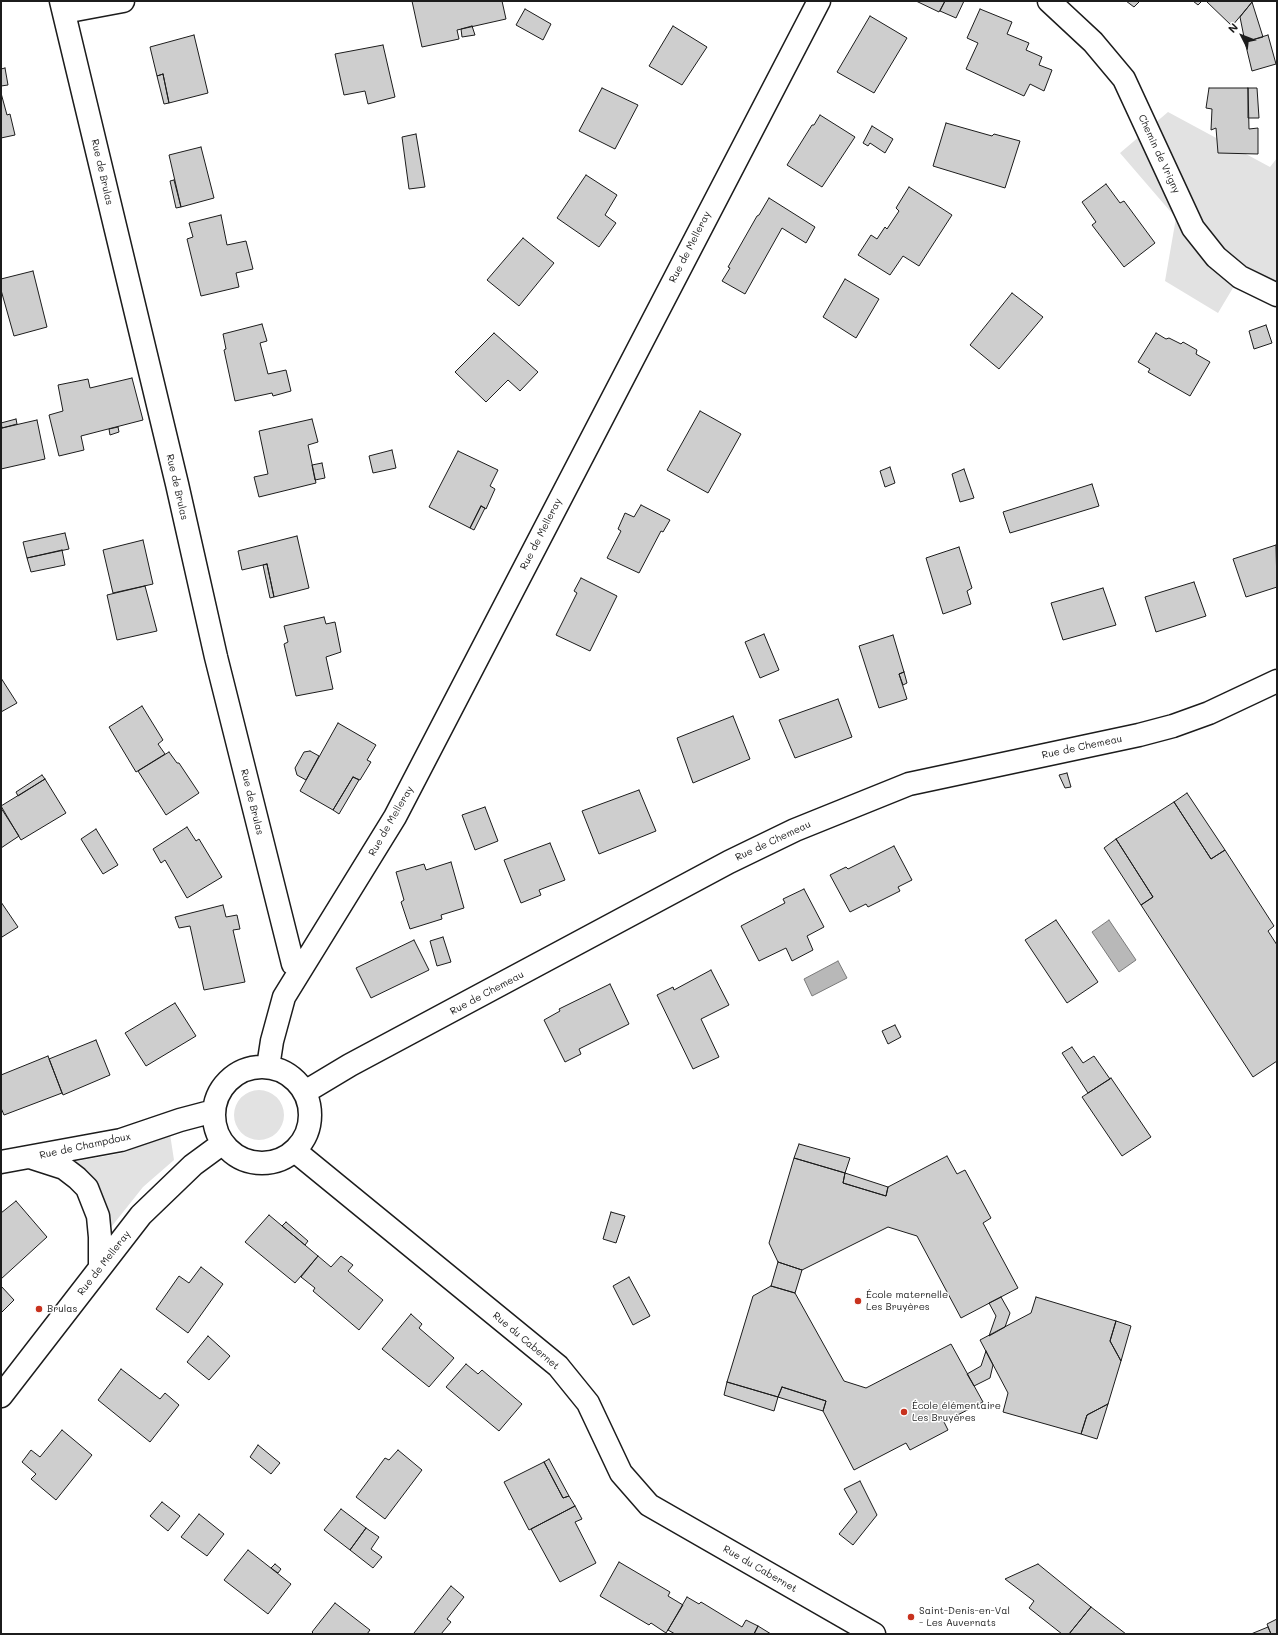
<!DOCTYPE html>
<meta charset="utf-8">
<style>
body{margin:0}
#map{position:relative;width:1278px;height:1635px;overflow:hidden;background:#fff;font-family:Mali,sans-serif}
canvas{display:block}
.frame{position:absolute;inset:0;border:2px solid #1c1c1c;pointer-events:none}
.north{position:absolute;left:1222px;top:16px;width:40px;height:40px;-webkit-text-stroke:3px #fff;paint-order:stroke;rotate:312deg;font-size:11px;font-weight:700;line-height:16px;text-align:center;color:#1c1c1c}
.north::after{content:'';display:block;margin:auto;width:14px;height:18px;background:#1c1c1c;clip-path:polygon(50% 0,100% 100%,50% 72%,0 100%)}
</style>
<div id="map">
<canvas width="1278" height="1635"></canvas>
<div class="frame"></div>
<div class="north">N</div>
</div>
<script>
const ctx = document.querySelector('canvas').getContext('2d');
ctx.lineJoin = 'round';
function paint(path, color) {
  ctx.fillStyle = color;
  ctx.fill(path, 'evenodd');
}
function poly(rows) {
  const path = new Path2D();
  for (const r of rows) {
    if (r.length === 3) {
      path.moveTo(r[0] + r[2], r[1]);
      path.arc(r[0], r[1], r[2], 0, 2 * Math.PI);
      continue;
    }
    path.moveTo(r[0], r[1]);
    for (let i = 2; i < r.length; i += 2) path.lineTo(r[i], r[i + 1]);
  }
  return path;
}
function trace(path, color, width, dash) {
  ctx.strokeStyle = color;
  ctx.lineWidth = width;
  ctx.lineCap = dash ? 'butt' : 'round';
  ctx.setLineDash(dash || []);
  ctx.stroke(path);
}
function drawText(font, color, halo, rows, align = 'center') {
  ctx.font = font + ' Mali,sans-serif';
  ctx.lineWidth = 3;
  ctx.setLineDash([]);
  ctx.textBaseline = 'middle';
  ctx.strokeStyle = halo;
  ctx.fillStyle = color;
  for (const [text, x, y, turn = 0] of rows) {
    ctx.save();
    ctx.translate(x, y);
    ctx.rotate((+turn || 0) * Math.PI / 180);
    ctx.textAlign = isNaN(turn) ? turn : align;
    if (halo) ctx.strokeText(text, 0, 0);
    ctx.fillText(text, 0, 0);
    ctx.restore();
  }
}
paint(poly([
 [1168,112,1270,167,1277,158,1277,283,1246,266,1218,313,1165,281,1176,218,1120,153],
 [259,1115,25],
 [170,1134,174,1160,143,1187,112,1226,108,1224,72,1162,123,1153]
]), '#e2e2e2');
const water = poly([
 [1109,920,1136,960,1119,972,1092,932,1109,920],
 [838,961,847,978,812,996,804,979,838,961]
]);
paint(water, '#b8b8b8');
trace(water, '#7a7a7a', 1);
const building = poly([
 [412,1,502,1,506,19,457,30,459,39,422,47,412,1],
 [916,1,945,1,939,12,916,1],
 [945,1,964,1,956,18,940,11,945,1],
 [1126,1,1140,1,1134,7,1126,1],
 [1193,1,1202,1,1198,5,1193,1],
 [1206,1,1253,1,1232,26,1206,1],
 [1252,2,1263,37,1245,42,1240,17,1252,2],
 [525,9,551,24,543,40,516,25,525,9],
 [980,9,1012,22,1007,34,1029,43,1026,50,1042,57,1039,65,1052,70,1044,91,1030,84,1024,96,966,69,978,43,967,38,980,9],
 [870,16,907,38,874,93,837,72,870,16],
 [472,26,475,35,462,37,461,29,472,26],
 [673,26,707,47,682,85,649,66,673,26],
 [194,35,208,93,169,103,163,74,157,76,150,47,194,35],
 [1268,35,1276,64,1252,71,1245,42,1268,35],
 [383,45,395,97,368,104,365,91,344,95,335,54,383,45],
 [5,68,8,85,1,86,1,69,5,68],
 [163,74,169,103,164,104,157,76,163,74],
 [602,88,638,105,615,149,579,131,602,88],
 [1209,88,1248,88,1249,129,1258,128,1258,154,1218,153,1216,128,1211,130,1212,109,1206,108,1209,88],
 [1248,88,1257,88,1259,118,1248,118,1248,88],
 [1,93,7,115,10,114,15,135,1,138,1,93],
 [820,115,855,137,822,187,787,165,812,125,814,125,820,115],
 [946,123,992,136,994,134,1020,141,1005,188,933,166,946,123],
 [872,126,893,139,885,153,870,143,868,146,863,143,872,126],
 [416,134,425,187,409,189,402,137,416,134],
 [201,147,214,198,181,207,169,155,201,147],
 [586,175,617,195,605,215,616,223,599,247,557,218,586,175],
 [174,180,181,207,176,208,170,181,174,180],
 [1106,184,1120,203,1124,201,1155,243,1124,267,1092,225,1096,222,1082,202,1106,184],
 [909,187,952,215,919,266,903,256,890,275,858,255,871,235,877,239,885,227,887,229,899,211,896,208,909,187],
 [769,198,815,227,806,243,782,228,745,294,722,281,730,268,728,267,757,216,759,215,769,198],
 [221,215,227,245,246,241,253,269,236,273,239,287,201,296,187,239,193,237,189,223,221,215],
 [523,238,554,263,519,306,487,280,523,238],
 [33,271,47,327,14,336,1,290,1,279,33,271],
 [845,279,879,299,856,338,823,317,845,279],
 [1012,293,1043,317,999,369,970,345,1012,293],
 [262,324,267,341,260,343,268,374,286,370,291,391,273,396,272,393,235,401,224,350,226,349,223,334,262,324],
 [1266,325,1272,343,1254,349,1249,331,1266,325],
 [494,333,538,372,520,391,508,380,486,402,455,372,494,333],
 [1156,333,1166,339,1169,338,1181,344,1183,342,1197,350,1196,354,1210,362,1190,396,1148,372,1150,369,1138,362,1156,333],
 [132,378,143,420,81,436,84,450,59,456,49,415,63,411,58,385,88,379,90,388,132,378],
 [700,411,741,434,708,493,667,470,700,411],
 [16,419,17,424,2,428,1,423,16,419],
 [312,419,318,442,308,445,316,483,259,497,254,477,268,474,259,431,312,419],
 [37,420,45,459,1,469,1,426,2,428,37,420],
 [118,427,119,432,110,435,109,429,118,427],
 [392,450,396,468,373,473,369,456,392,450],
 [458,451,498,470,490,486,495,489,486,509,481,506,470,528,429,507,458,451],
 [322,463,325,478,315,480,312,465,322,463],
 [890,467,895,483,885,487,880,471,890,467],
 [964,469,974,498,960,502,952,474,964,469],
 [1092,484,1099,506,1010,533,1003,512,1092,484],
 [641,505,670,520,663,532,661,531,639,573,607,558,621,531,618,529,625,513,634,517,641,505],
 [481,506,485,508,474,530,470,528,481,506],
 [65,533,69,549,27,558,23,542,65,533],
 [297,536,309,588,274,597,267,564,242,570,238,551,297,536],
 [143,540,153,584,113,593,103,550,143,540],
 [1276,545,1277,587,1246,597,1233,559,1276,545],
 [959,547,972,588,967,591,971,604,943,614,926,558,959,547],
 [62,550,65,565,31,572,27,558,62,550],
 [267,564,274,597,270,598,263,565,267,564],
 [581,578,617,596,590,651,556,635,577,593,574,591,581,578],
 [1194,582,1206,616,1156,632,1145,597,1194,582],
 [145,586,157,631,117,640,107,595,145,586],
 [1103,588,1116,625,1063,640,1051,603,1103,588],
 [324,617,326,624,335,622,341,652,326,657,333,689,296,696,284,644,288,642,284,626,324,617],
 [764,634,779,670,760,678,745,642,764,634],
 [893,635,904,672,899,674,907,699,879,708,859,646,893,635],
 [904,672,907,683,903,685,899,674,904,672],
 [1,678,17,703,1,712,1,678],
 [838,699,852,737,795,758,779,720,838,699],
 [142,706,163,740,158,744,165,754,136,772,109,727,142,706],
 [733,716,750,759,693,783,677,738,733,716],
 [338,723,376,745,367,760,371,762,360,780,353,777,333,810,300,791,338,723],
 [310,751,319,756,306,780,297,775,295,768,304,752,310,751],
 [169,752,177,763,179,763,199,793,166,815,138,771,169,752],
 [1067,773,1071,787,1065,788,1059,775,1067,773],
 [42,775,45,779,18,796,16,792,42,775],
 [353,777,359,780,339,814,333,810,353,777],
 [45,779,66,813,21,840,1,806,45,779],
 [639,790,656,831,599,854,582,811,639,790],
 [1187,793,1225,850,1211,859,1174,802,1187,793],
 [1174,802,1211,859,1225,850,1274,926,1268,931,1277,945,1277,1061,1253,1077,1141,905,1153,897,1116,839,1174,802],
 [485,807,498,841,475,850,462,815,485,807],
 [1,808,19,836,1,848,1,808],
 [187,827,196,841,199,839,222,877,187,898,165,860,161,863,153,849,187,827],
 [96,829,118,865,103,874,81,839,96,829],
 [1116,839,1153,897,1141,905,1104,848,1116,839],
 [550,843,565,880,539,890,541,895,521,903,504,860,550,843],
 [894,846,912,880,898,887,900,891,868,907,866,904,850,912,830,875,846,867,848,869,894,846],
 [451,862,464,908,441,915,442,919,410,929,401,902,404,900,396,872,424,864,426,870,451,862],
 [804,889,824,927,807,936,813,950,792,961,786,948,759,961,741,926,785,903,783,899,804,889],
 [1,902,18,927,2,937,1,935,1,902],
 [223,905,226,917,237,915,240,929,233,930,245,982,204,990,190,926,179,928,175,917,223,905],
 [1056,920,1098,982,1067,1003,1025,940,1056,920],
 [443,937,451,962,437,966,430,941,443,937],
 [414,940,429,970,371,998,356,968,414,940],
 [711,970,729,1005,701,1019,719,1057,693,1069,657,995,673,987,674,990,711,970],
 [610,984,629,1024,579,1049,581,1054,565,1062,544,1020,560,1011,559,1009,610,984],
 [175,1003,196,1036,146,1066,125,1033,175,1003],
 [895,1025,901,1037,888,1044,882,1031,895,1025],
 [96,1040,110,1075,63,1095,49,1059,96,1040],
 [1072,1047,1083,1063,1094,1056,1110,1079,1088,1093,1062,1053,1072,1047],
 [48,1056,62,1093,4,1115,1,1108,1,1075,48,1056],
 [1111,1078,1151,1137,1122,1156,1082,1097,1111,1078],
 [799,1144,850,1158,845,1173,794,1158,799,1144],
 [947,1156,957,1174,965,1170,991,1218,983,1223,1018,1288,961,1318,917,1236,888,1227,802,1270,778,1262,769,1243,794,1158,845,1173,843,1183,886,1196,888,1187,947,1156],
 [845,1173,888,1187,886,1196,843,1183,845,1173],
 [16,1201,47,1237,1,1279,1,1213,16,1201],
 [611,1212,625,1216,616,1243,603,1239,611,1212],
 [269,1215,318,1256,295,1283,245,1242,269,1215],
 [286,1222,308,1241,305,1245,282,1226,286,1222],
 [318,1256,331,1267,341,1256,353,1265,348,1271,383,1300,359,1330,313,1291,315,1288,301,1277,318,1256],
 [778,1262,802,1270,795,1293,771,1286,778,1262],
 [201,1267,223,1284,188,1333,156,1309,179,1276,189,1283,201,1267],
 [629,1277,650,1316,633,1325,613,1286,629,1277],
 [1,1286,14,1300,1,1313,1,1286],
 [771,1286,795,1293,844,1381,866,1388,951,1344,983,1402,944,1422,948,1430,910,1450,906,1443,854,1470,823,1411,826,1401,782,1387,778,1397,727,1382,753,1296,771,1286],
 [1001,1297,1010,1313,1005,1327,989,1336,996,1316,989,1303,1001,1297],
 [1036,1297,1116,1321,1110,1341,1121,1361,1108,1404,1087,1415,1081,1434,1003,1412,1008,1393,980,1340,1031,1313,1036,1297],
 [411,1314,422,1324,419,1328,454,1358,429,1387,382,1349,411,1314],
 [1116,1321,1131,1326,1121,1361,1110,1341,1116,1321],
 [208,1336,230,1356,209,1380,187,1362,208,1336],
 [986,1351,993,1365,990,1378,974,1386,967,1374,981,1366,986,1351],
 [466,1364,478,1374,482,1370,522,1404,499,1431,446,1387,466,1364],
 [121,1369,160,1399,165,1393,179,1405,150,1442,98,1400,121,1369],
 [727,1382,778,1397,774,1411,724,1395,727,1382],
 [782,1387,826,1401,823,1411,778,1397,782,1387],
 [1108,1404,1097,1439,1081,1434,1087,1415,1108,1404],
 [62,1430,92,1455,56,1500,31,1479,36,1474,22,1462,31,1450,40,1457,62,1430],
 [258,1445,280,1463,271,1474,250,1457,258,1445],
 [398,1450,422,1470,385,1519,356,1497,385,1458,389,1460,398,1450],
 [549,1459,569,1496,563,1498,544,1462,549,1459],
 [544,1462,563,1498,569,1496,575,1506,529,1530,504,1482,544,1462],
 [860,1481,877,1515,853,1545,839,1534,857,1512,844,1489,860,1481],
 [162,1502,180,1516,168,1531,150,1516,162,1502],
 [575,1506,582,1519,575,1522,596,1563,560,1582,531,1529,575,1506],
 [341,1509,366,1528,350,1550,324,1530,341,1509],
 [199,1514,224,1534,207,1556,181,1537,199,1514],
 [366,1528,379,1537,371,1549,382,1557,373,1568,350,1550,366,1528],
 [248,1550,291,1584,268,1614,224,1580,248,1550],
 [619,1562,670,1592,668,1596,683,1605,666,1633,651,1623,649,1625,600,1596,619,1562],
 [275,1564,281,1569,278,1573,271,1568,275,1564],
 [1038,1564,1091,1607,1069,1634,1062,1634,1029,1608,1034,1601,1005,1579,1038,1564],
 [451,1586,464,1597,447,1619,451,1622,441,1634,416,1634,414,1633,451,1586],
 [687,1597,699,1604,701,1602,742,1627,746,1620,758,1626,754,1634,675,1634,668,1630,687,1597],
 [335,1603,370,1630,367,1634,314,1634,312,1632,335,1603],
 [1091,1607,1126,1634,1069,1634,1091,1607],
 [1277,1619,1277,1634,1271,1634,1267,1624,1277,1619],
 [758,1626,771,1634,754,1634,758,1626],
 [1268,1627,1271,1634,1251,1634,1268,1627]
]);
paint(building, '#cecece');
trace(building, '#1c1c1c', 1);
const minor = poly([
 [61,1,177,484,216,657,293,964,301,969],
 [1049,1,1093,42,1124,79,1193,228,1216,257,1240,277,1277,295],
 [64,12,123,1],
 [262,1115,48],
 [268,1067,272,1041,284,997,395,817,819,1],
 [305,1092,350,1065,729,862,795,830,909,784,1139,735,1173,726,1209,713,1277,681],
 [295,1151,558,1366,588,1403,621,1473,649,1505,874,1634],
 [33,1158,64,1168,77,1178,87,1188,98,1216,100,1237,100,1267],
 [1,1162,121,1140,180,1120,214,1111],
 [1,1396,141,1215,193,1165,223,1143]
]);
trace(minor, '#1c1c1c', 25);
trace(minor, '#fff', 22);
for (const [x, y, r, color] of [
 [858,1301,4,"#c8321e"],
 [39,1309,4,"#c8321e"],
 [904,1412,4,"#c8321e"],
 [911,1617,4,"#c8321e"]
]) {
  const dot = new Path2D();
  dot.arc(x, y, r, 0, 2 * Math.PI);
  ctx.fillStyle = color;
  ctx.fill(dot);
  trace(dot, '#fff', 1.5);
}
drawText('10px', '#1c1c1c', '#fff', [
 ["Chemin de Vrigny",1159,154,65],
 ["Rue de Brulas",102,172,77],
 ["Rue de Melleray",690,247,-63],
 ["Rue de Brulas",177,487,77],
 ["Rue de Melleray",541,534,-63],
 ["Rue de Chemeau",1082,747,-12],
 ["Rue de Brulas",252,802,76],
 ["Rue de Melleray",391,821,-60],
 ["Rue de Chemeau",773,841,-25],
 ["Rue de Chemeau",487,993,-28],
 ["Rue de Champdoux",85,1146,-12],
 ["Rue de Melleray",104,1263,-52],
 ["Rue du Cabernet",526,1341,40],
 ["Rue du Cabernet",760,1569,30]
]);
drawText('10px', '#1c1c1c', '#fff', [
 ["École maternelle",866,1295],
 ["Les Bruyères",866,1307],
 ["Brulas",47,1309],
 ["École élémentaire",912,1406],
 ["Les Bruyères",912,1418],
 ["Saint-Denis-en-Val",919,1611],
 ["- Les Auvernats",919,1623]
], 'left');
</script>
